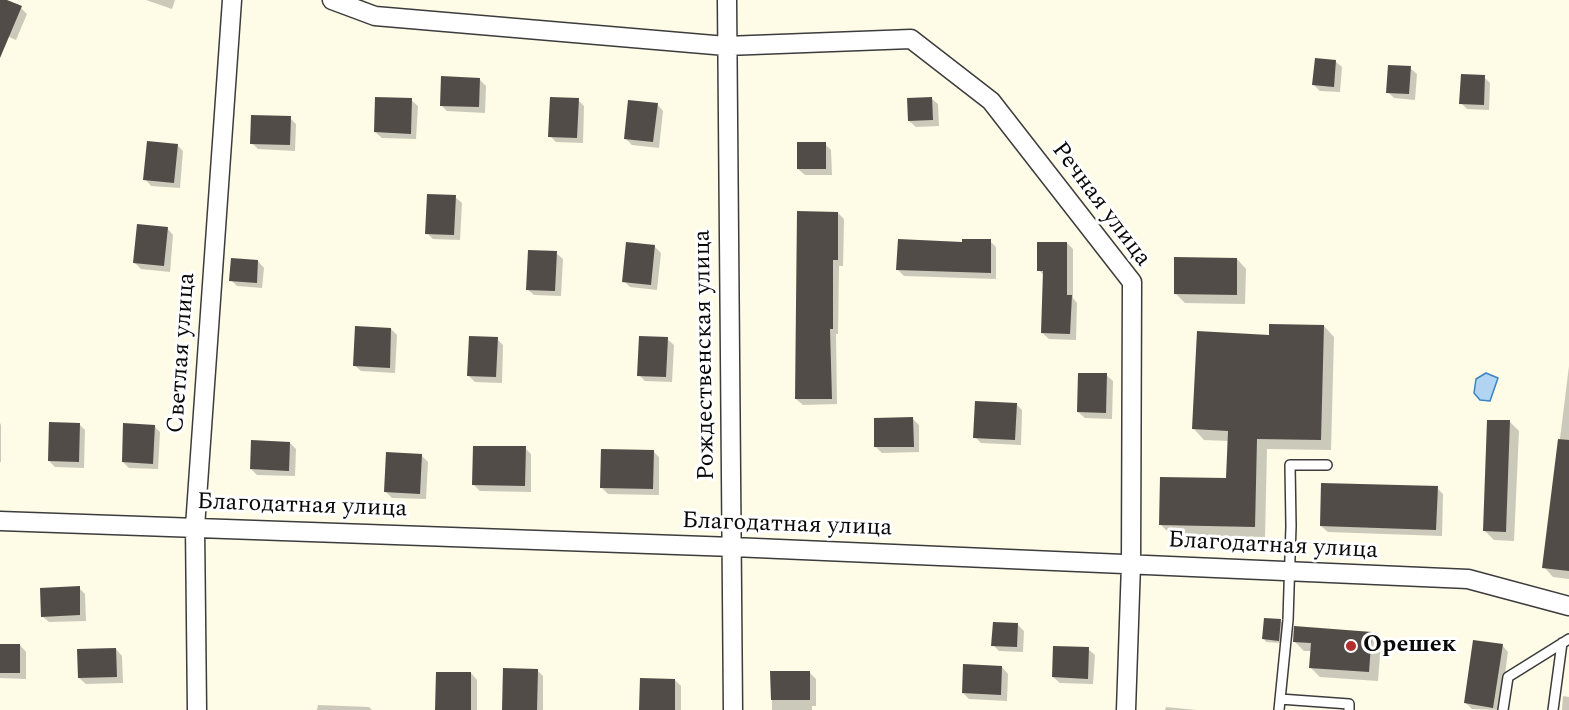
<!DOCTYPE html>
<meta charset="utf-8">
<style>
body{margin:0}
canvas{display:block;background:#fefbe7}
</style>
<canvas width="1569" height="710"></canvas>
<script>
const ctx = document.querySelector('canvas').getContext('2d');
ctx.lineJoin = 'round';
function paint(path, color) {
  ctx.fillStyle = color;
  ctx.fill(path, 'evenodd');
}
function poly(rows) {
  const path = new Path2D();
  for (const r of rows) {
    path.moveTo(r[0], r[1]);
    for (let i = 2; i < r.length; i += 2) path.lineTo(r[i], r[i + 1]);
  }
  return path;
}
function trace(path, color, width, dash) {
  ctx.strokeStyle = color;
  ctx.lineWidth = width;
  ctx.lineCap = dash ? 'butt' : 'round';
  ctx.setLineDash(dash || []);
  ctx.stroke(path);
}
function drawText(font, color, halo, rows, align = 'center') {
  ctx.font = font + ' Spectral,serif';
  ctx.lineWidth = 6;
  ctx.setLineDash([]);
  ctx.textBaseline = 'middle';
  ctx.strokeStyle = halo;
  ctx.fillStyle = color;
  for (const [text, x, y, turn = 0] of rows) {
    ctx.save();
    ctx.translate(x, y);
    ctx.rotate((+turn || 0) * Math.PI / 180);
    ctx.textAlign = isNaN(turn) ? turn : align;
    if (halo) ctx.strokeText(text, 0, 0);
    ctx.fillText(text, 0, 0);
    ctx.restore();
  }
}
const water = poly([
 [1486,373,1498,378,1490,401,1480,400,1474,393,1476,379,1486,373]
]);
paint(water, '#b0d4f1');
trace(water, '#3c83c3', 1.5);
paint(poly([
 [0,0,21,8,27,14,16,40,0,33],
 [146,0,175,0,172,9],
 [1335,61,1342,67,1340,92,1320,91,1314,85],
 [1410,68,1417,74,1415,100,1394,98,1388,92],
 [1484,77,1490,83,1489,110,1467,109,1461,103],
 [480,80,486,86,485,113,447,111,441,105],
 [931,98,938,104,939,126,916,127,909,121],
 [411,100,418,106,416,139,382,138,375,132],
 [578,100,584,106,583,143,556,142,550,136],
 [657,104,663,111,659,148,632,145,626,139],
 [290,118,296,124,295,151,258,149,252,143],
 [825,144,831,150,832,175,805,175,798,169],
 [177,145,183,151,180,188,151,186,145,179],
 [455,197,462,203,460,240,433,239,427,233],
 [838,213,844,219,843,266,839,266,838,334,836,334,837,404,803,405,796,399],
 [167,228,173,235,170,272,141,269,134,262],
 [990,241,996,247,996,279,904,276,898,270],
 [1067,243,1073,249,1073,298,1077,303,1076,340,1049,339,1042,333,1044,276,1039,270],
 [654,246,661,253,657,290,630,287,624,281],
 [556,253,563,259,561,296,534,295,527,289],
 [1237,259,1246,269,1245,304,1185,303,1175,293],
 [258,261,264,268,262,288,237,286,231,280],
 [1324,326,1334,337,1331,450,1267,449,1265,537,1171,535,1161,525,1228,480,1229,441,1204,440,1194,429,1271,336],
 [391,329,397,335,395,373,361,371,354,365],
 [497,339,503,345,502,383,475,382,468,375],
 [667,339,674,345,672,382,645,381,639,375],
 [1569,366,1569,579,1553,577,1544,567],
 [1106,375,1113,381,1112,419,1085,418,1078,412],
 [1016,404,1022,410,1021,445,981,443,975,437],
 [913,419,919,425,919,452,882,453,876,447],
 [1510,422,1519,431,1514,541,1494,540,1484,530],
 [0,423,1,425,1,462,0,462],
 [79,424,85,430,84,468,55,467,49,461],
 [154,426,160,432,158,469,129,468,123,462],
 [290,443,296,449,295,476,257,475,251,469],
 [525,448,531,454,531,492,480,491,474,485],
 [653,451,659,457,659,495,608,494,602,488],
 [421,455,428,462,426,499,392,498,386,492],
 [1437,488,1443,494,1442,536,1328,532,1321,526],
 [79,588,85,594,86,621,49,622,42,616],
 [1281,621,1283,624,1281,643,1266,642,1264,639],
 [1018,625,1024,631,1023,652,999,651,993,645],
 [1372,633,1381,643,1378,681,1320,677,1310,667,1312,651,1304,651,1294,641],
 [0,645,20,645,26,652,26,679,0,678],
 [1502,645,1508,652,1500,710,1472,709,1466,703],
 [116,649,122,656,123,683,86,684,79,678],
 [1088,649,1095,655,1093,684,1060,683,1053,677],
 [1002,667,1008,674,1007,701,969,699,963,693],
 [537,670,543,676,543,710,504,710],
 [809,672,816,679,816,706,812,706,812,710,772,710,772,673],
 [471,673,477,680,477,710,437,710],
 [675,680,681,686,681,710,641,710],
 [1563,696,1569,697,1569,710,1562,710],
 [318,705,369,707,372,710,317,710],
 [1166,707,1197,710,1165,710]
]), '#0003');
paint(poly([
 [0,0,7,0,22,6,0,58],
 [1315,58,1336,60,1334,87,1312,85],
 [1388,65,1411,66,1409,94,1386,93],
 [1461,74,1485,75,1484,105,1459,104],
 [441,76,480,78,479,107,440,106],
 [375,97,412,98,411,134,374,132],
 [550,97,579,98,577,138,548,137],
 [932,97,933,120,908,121,907,98],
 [628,100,658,103,653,142,624,139],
 [251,115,291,116,290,145,250,144],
 [147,141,178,144,174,183,143,180],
 [797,142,826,142,826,169,797,169],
 [427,194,456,195,454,235,425,234],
 [797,211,838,212,838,260,833,260,833,329,830,329,832,399,795,399],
 [137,224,168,227,164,266,133,263],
 [898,239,962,242,962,239,991,239,991,273,896,270],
 [626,242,655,245,651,285,622,282],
 [1037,242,1067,242,1067,295,1072,295,1070,334,1041,333,1043,271,1037,271],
 [528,250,557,251,555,291,526,290],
 [1174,257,1237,258,1237,295,1174,294],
 [231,258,258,260,257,283,229,281],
 [1269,324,1324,325,1321,440,1257,439,1255,527,1159,525,1160,477,1226,478,1228,431,1192,429,1197,331,1269,335],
 [355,326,391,328,390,368,353,366],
 [469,336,498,337,496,377,467,376],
 [639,336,668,337,666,377,637,376],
 [1078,373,1107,373,1106,413,1077,412],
 [975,401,1017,403,1015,440,973,438],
 [913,417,914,447,874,447,874,418],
 [1487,420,1510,420,1506,532,1483,531],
 [49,422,80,423,79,462,48,461],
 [123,423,155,425,153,464,122,462],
 [1558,439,1569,440,1569,571,1542,568],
 [251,440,290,442,289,471,250,469],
 [473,446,526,446,525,486,472,485],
 [601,449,654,450,653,489,600,488],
 [386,452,422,454,420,494,384,492],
 [1321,483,1438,486,1436,530,1320,526],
 [80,586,80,615,41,617,40,588],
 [1264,618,1281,619,1279,641,1262,639],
 [993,622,1018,623,1017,647,991,646],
 [1294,626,1372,632,1369,672,1309,668,1311,643,1293,642],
 [1473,640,1503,644,1493,708,1464,703],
 [0,644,20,644,20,673,0,673],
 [1053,646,1089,647,1088,679,1052,677],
 [116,648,117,677,78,678,77,649],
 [963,664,1002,666,1001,695,962,693],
 [503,668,538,669,537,710,502,710],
 [770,671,810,671,810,700,771,700],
 [436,672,471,672,471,710,435,710],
 [640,678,675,679,675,710,639,710]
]), '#514c47');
const lane = poly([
 [1280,699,1349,704,1349,710],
 [1279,710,1288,620,1291,526,1290,465,1327,465],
 [1503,710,1508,677,1569,639],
 [1553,710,1562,643]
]);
const street = poly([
 [332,0,375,16,726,46,911,39,991,101,1132,282,1131,564,1126,710],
 [727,0,733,710],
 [0,521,733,547,1468,579,1569,606],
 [197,710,195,527,232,0]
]);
trace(lane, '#3c3c3c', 12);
trace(street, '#3c3c3c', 21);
trace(lane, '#fff', 9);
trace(street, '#fff', 18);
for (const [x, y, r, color] of [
 [1351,646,6,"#af302c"]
]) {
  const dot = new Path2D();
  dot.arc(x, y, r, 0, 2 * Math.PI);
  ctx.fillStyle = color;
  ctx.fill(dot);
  trace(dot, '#fff', 2);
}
drawText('24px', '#090909', '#fff', [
 ["Речная улица",1100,205,53],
 ["Светлая улица",183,353,-86],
 ["Рождественская улица",706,355,-91],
 ["Благодатная улица",302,507,2],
 ["Благодатная улица",787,526,2],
 ["Благодатная улица",1273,547,3]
]);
drawText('bold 24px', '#090909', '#fff', [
 ["Орешек",1363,646]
], 'left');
</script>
